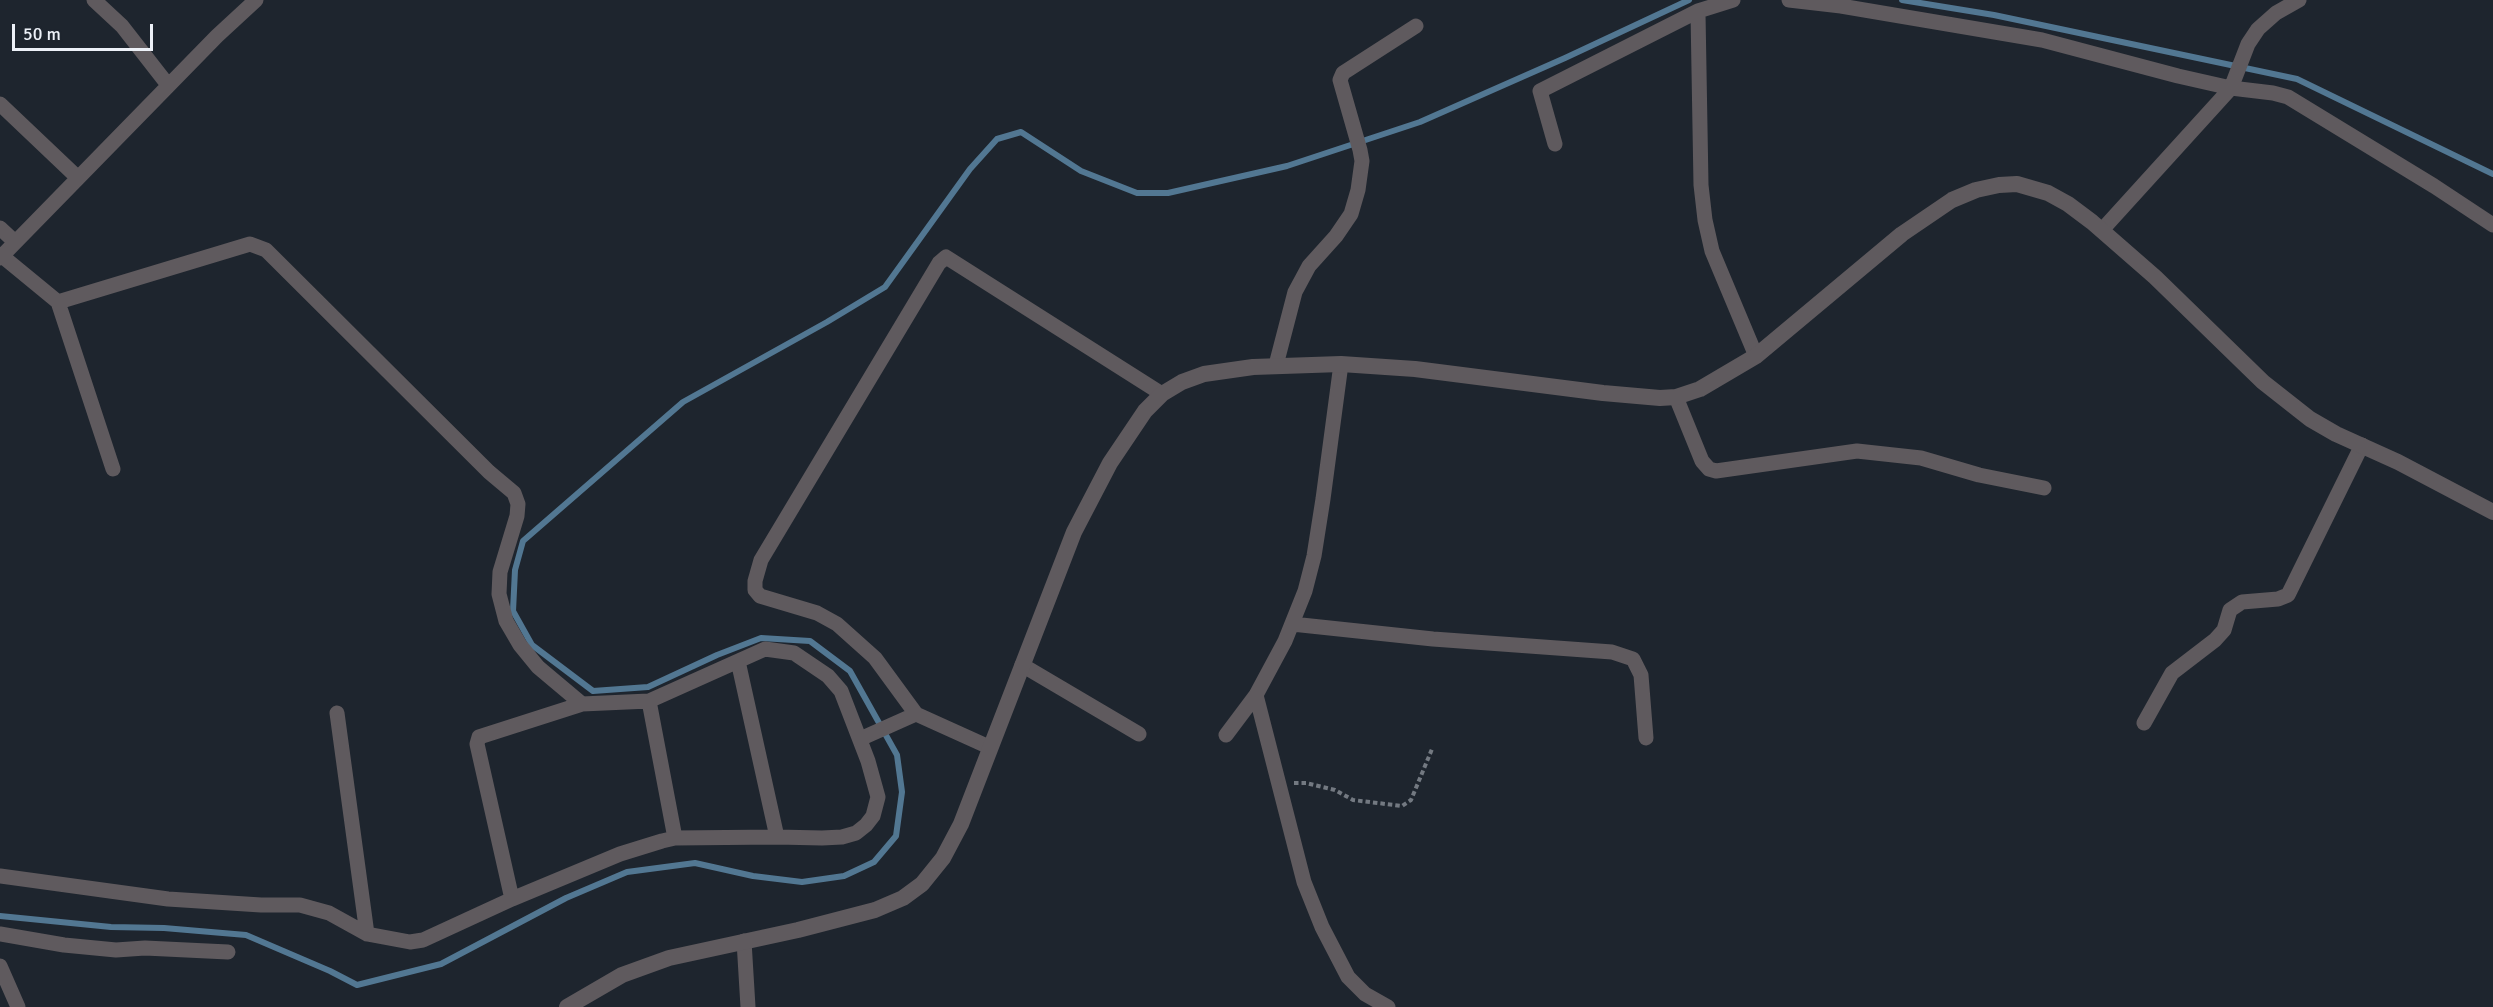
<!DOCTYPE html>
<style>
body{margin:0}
#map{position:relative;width:2493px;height:1007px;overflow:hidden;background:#1e252e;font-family:Signika,sans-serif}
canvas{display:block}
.scale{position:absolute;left:12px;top:24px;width:141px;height:27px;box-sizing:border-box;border:3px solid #edf1f8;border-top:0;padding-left:8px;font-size:18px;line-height:21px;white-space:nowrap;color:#edf1f8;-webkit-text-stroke:4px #1e252e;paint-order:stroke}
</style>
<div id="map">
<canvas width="2493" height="1007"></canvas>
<div class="scale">50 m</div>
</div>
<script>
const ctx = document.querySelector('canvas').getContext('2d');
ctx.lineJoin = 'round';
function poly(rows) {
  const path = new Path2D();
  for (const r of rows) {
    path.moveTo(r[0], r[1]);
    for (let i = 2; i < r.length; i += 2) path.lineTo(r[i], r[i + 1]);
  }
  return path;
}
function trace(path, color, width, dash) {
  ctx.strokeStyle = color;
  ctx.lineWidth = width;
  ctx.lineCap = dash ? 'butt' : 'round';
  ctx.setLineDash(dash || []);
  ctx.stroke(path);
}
trace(poly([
 [1902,0,1994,15,2297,79,2493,174],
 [0,916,111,927,164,928,246,935,330,971,357,985,441,964,566,898,627,872,695,863,753,876,802,882,844,876,874,862,896,836,902,792,897,755,850,671,810,641,761,638,717,655,648,687,593,691,532,645,513,611,515,570,523,541,683,402,827,322,885,287,970,169,997,139,1021,132,1081,171,1137,193,1168,193,1287,166,1420,122,1565,58,1689,0]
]), '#527792', 6);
trace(poly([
 [1294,783,1306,783,1335,790,1353,800,1402,806,1411,800,1432,749]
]), '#737981', 4, [4.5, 3]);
trace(poly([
 [94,0,122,26,168,85],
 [1789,0,1841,6,2042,40,2178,76,2231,88,2273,93,2288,97,2434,186,2493,225],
 [1698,13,1701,185,1705,220,1712,251,1756,356],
 [0,104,78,178],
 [1555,144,1540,91,1698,11,1733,0],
 [0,228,15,242],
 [2102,230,2231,88,2248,44,2258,29,2276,13,2299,0],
 [2,256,58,302,250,244,266,250,489,472,514,493,518,504,517,516,500,572,499,594,506,621,520,645,538,667,582,704],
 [0,258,217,36,256,0],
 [58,302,113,469],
 [1276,365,1295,292,1309,266,1336,236,1351,214,1358,190,1362,161,1360,150,1340,80,1343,73,1416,26],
 [1676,397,1702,461,1709,469,1716,471,1857,451,1921,458,1979,475,2044,488],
 [1292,624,1433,639,1612,652,1633,659,1641,675,1646,738],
 [738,661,777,837],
 [1022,665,1139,734],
 [1256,695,1304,882,1322,927,1348,977,1365,994,1388,1007],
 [649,701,675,838],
 [337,713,367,934],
 [2144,723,2172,673,2215,640,2224,630,2230,610,2242,602,2278,599,2288,595,2362,445],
 [1226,735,1256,695,1285,641,1305,591,1314,556,1323,499,1341,364],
 [860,739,916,714],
 [989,747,916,714,875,658,837,624,817,613,760,596,755,590,755,581,761,560,939,263,946,257,1162,394],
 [0,876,168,899,261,905,300,905,329,913,367,934,410,942,423,940,512,899,620,854,662,841,675,838,777,837,822,838,842,837,856,833,866,825,873,816,878,797,868,761,841,691,828,676,794,653,765,649,649,701,582,704,479,737,477,744,512,899],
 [0,934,64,945,116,950,145,948,228,952],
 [744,941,748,1007],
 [0,966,18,1007]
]), '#5f5a5e', 15);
trace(poly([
 [567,1007,622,975,669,958,798,930,875,910,903,898,922,884,943,858,961,824,1074,532,1110,463,1145,411,1162,394,1182,382,1204,374,1253,367,1341,364,1415,369,1603,393,1660,398,1676,397,1700,389,1756,356,1902,234,1952,200,1976,190,1999,185,2017,184,2048,193,2068,204,2092,222,2155,277,2263,382,2310,419,2336,434,2398,462,2493,512]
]), '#5f5a5e', 16);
</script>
